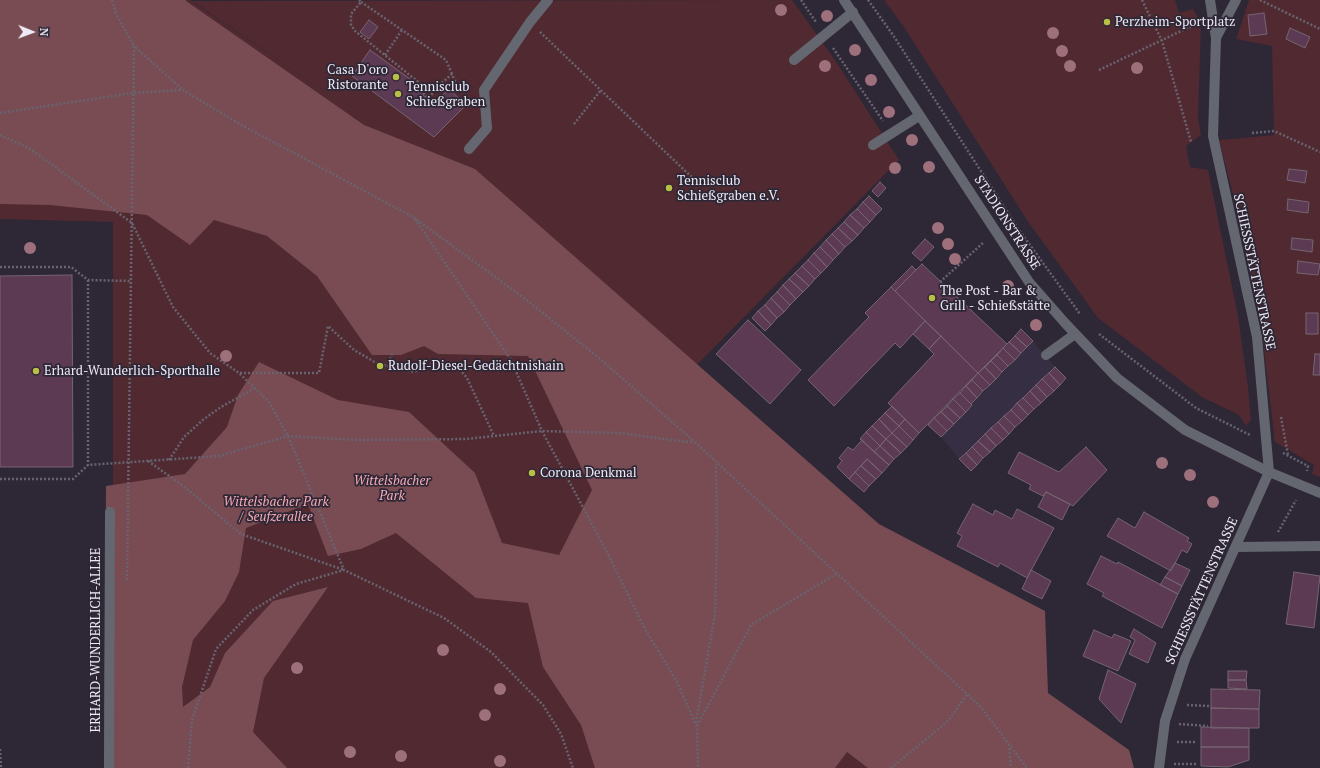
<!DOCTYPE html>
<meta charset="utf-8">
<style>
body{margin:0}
#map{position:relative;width:1320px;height:768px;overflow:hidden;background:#2d2736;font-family:"PT Serif",serif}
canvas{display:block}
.north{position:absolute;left:12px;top:12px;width:40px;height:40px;-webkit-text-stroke:3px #2d2736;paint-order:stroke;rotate:91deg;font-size:11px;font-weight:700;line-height:16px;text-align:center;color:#eeeaf5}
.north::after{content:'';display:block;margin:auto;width:14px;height:18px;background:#eeeaf5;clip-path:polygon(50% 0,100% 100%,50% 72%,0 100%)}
</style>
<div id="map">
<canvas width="1320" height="768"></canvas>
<div class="north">N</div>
</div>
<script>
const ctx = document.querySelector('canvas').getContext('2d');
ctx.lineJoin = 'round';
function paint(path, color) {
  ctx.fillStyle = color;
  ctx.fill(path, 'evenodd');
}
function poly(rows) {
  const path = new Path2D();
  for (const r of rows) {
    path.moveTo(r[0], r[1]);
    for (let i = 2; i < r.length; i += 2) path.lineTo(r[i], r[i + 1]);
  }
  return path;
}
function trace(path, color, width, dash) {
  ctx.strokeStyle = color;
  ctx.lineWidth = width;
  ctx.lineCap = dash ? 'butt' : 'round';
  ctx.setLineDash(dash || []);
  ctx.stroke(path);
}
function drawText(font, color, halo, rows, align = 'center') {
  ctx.font = font + ' "PT Serif",serif';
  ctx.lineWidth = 3.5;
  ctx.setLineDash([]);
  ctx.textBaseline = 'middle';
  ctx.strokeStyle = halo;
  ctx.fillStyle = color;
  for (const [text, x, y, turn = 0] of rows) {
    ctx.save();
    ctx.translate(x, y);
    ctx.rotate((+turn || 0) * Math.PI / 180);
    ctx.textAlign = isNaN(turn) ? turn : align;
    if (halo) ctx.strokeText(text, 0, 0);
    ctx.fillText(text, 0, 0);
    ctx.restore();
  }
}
paint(poly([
 [1033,341,1055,367,959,459,941,437]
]), '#362e43');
paint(poly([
 [0,0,191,0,191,1,338,101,192,1,792,0,835,60,899,160,686,376,1106,768,113,768,113,222,0,219],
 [884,0,1175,0,1179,13,1193,9,1201,23,1198,118,1201,135,1186,146,1190,167,1208,170,1238,316,1248,387,1251,420,1246,426,1239,415,1202,397,1098,318,1029,223,904,27],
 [1249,0,1320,0,1320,477,1312,474,1314,465,1275,442,1262,333,1239,217,1219,140,1274,135,1272,46,1236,39]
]), '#502a30');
paint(poly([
 [0,0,186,0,186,1,364,125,475,169,879,524,1045,611,1048,693,1129,750,1134,768,868,768,847,752,835,768,595,768,581,725,543,667,528,603,476,598,396,533,361,549,328,556,308,504,246,528,239,572,225,601,193,640,182,687,183,707,210,687,225,653,273,601,328,587,264,678,253,732,287,768,104,768,106,486,185,474,227,427,238,395,259,362,338,400,409,412,475,473,502,543,559,555,592,490,528,356,438,354,424,346,401,355,372,355,317,276,267,236,214,220,190,245,147,215,50,205,0,204]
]), '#784c52');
const building = poly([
 [1264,13,1267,34,1250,36,1248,15,1264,13],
 [369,20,378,27,369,39,360,32,369,20],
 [1290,28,1310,37,1305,48,1286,39,1290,28],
 [370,50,417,84,413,88,434,103,449,89,466,105,434,137,352,76,370,50],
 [1289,169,1307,171,1305,183,1287,180,1289,169],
 [880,182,886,188,878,197,872,191,880,182],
 [869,196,882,209,876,215,863,202,869,196],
 [1288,199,1309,202,1308,213,1287,210,1288,199],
 [863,202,876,215,870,222,857,209,863,202],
 [857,209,870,222,864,228,850,215,857,209],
 [850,215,864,228,858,235,844,222,850,215],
 [844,222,858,235,852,241,838,228,844,222],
 [838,228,852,241,845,247,832,234,838,228],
 [832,234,845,247,839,254,826,240,832,234],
 [1292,238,1313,240,1312,252,1291,249,1292,238],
 [925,239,934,247,921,261,912,253,925,239],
 [826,240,839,254,833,260,820,247,826,240],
 [820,247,833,260,827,267,814,253,820,247],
 [814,253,827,267,821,273,808,260,814,253],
 [808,260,821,273,815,279,802,266,808,260],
 [1298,261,1320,264,1318,275,1297,273,1298,261],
 [922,264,1007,344,978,373,895,291,922,264],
 [802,266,815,279,809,286,795,273,802,266],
 [912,266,916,270,895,291,891,287,912,266],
 [795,273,809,286,803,292,789,279,795,273],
 [72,275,73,467,0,467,0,276,72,275],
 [789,279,803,292,796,299,783,285,789,279],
 [783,285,796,299,790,305,777,292,783,285],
 [891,287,925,321,900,348,895,343,834,406,808,380,869,317,865,313,891,287],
 [777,292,790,305,784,312,771,298,777,292],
 [771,298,784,312,777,318,765,305,771,298],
 [765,305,777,318,771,325,758,311,765,305],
 [758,311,771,325,765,331,752,318,758,311],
 [1306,313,1318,313,1318,334,1306,334,1306,313],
 [748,320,801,370,770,404,716,354,748,320],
 [925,321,941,336,929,349,913,334,925,321],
 [1021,329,1033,341,1027,347,1015,336,1021,329],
 [941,336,978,373,919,433,888,403,934,354,929,349,941,336],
 [1015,336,1027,347,1021,353,1009,342,1015,336],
 [1009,342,1021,353,1015,360,1003,348,1009,342],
 [1003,348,1015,360,1008,366,997,355,1003,348],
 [1315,354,1320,354,1320,375,1313,375,1315,354],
 [997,355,1008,366,1002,372,991,361,997,355],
 [991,361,1002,372,996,379,985,367,991,361],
 [985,367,996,379,990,385,978,373,985,367],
 [1055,367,1066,378,1060,385,1049,373,1055,367],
 [978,373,990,385,983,391,972,380,978,373],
 [1049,373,1060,385,1054,391,1042,379,1049,373],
 [1042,379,1054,391,1047,397,1036,385,1042,379],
 [972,380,983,391,977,398,966,386,972,380],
 [1036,385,1047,397,1041,403,1030,391,1036,385],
 [966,386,977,398,971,404,960,393,966,386],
 [1030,391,1041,403,1034,409,1023,398,1030,391],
 [960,393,972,405,966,412,953,399,960,393],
 [1023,398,1034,409,1028,415,1017,403,1023,398],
 [953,399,966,412,960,418,947,406,953,399],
 [1017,403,1028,415,1022,421,1011,410,1017,403],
 [892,406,905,419,899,426,885,413,892,406],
 [947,406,960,418,954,424,941,412,947,406],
 [1011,410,1022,421,1015,427,1004,416,1011,410],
 [941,412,954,424,947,431,934,418,941,412],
 [885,413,899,426,892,433,879,419,885,413],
 [1004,416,1015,427,1009,434,998,422,1004,416],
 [934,418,947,431,941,437,928,425,934,418],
 [879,419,892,433,886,439,872,426,879,419],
 [905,419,919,433,913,440,899,426,905,419],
 [998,422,1009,434,1003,440,991,428,998,422],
 [872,426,886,439,880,446,866,432,872,426],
 [899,426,913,440,907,447,892,433,899,426],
 [991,428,1003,440,996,446,985,434,991,428],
 [866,432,880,446,874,452,860,439,866,432],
 [892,433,907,447,901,453,886,439,892,433],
 [985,434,996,446,990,452,978,441,985,434],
 [886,439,901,453,894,459,880,446,886,439],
 [862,440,889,465,882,473,867,459,849,479,837,467,842,461,839,458,848,447,853,450,862,440],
 [978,441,990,452,983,458,972,447,978,441],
 [880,446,894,459,889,465,874,452,880,446],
 [972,447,983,458,977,465,966,453,972,447],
 [1086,447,1107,470,1073,506,1046,492,1043,496,1029,489,1031,485,1008,473,1019,452,1059,472,1086,447],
 [966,453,977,465,971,471,959,459,966,453],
 [867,459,882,473,876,479,861,466,867,459],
 [861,466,876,479,869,486,855,472,861,466],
 [855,472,869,486,864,492,849,479,855,472],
 [1046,492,1070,504,1062,520,1038,507,1046,492],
 [973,504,993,515,995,510,1012,519,1017,509,1054,528,1027,578,1000,563,998,567,957,546,962,536,957,533,973,504],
 [1144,512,1189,538,1187,541,1192,544,1187,553,1182,550,1171,571,1107,536,1118,518,1135,528,1144,512],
 [1101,556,1117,564,1118,562,1178,594,1162,628,1102,596,1104,593,1087,584,1101,556],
 [1175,563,1190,570,1182,586,1165,577,1175,563],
 [1031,570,1051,581,1042,599,1022,589,1031,570],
 [1294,572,1320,576,1314,628,1286,624,1294,572],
 [1165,577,1182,586,1178,594,1160,585,1165,577],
 [1134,629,1156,643,1148,663,1129,654,1135,640,1130,637,1134,629],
 [1094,630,1112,638,1114,634,1131,641,1118,671,1083,656,1094,630],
 [1108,670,1136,684,1121,723,1099,699,1108,670],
 [1228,671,1247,671,1246,680,1228,680,1228,671],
 [1228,680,1246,680,1247,689,1228,688,1228,680],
 [1211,689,1260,690,1259,709,1211,708,1211,689],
 [1211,708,1259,709,1259,728,1211,728,1211,708],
 [1201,727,1249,728,1249,747,1201,747,1201,727],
 [1201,747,1249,747,1249,760,1228,767,1201,766,1201,747]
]);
paint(building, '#5c3a53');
trace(building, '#766471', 1);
trace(poly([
 [112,0,117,16,134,46],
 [359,0,361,2,351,14,351,25,355,31,422,85,437,87,452,74,456,84,470,87],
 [801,0,816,22],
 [868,0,893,35,1019,230,1080,314],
 [1142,0,1162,41,1191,142],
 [1260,0,1320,29],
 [361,2,446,60,452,74],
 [540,32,701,186],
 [833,48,883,121],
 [385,55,402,30],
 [1099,70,1198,23],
 [422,85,424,95,429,98],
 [429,98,437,87],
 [0,113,133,93,183,90,238,123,413,217,524,298,599,358,696,443,980,706,1027,768],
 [574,124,601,90],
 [1252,133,1274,131,1320,152],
 [0,135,29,148,132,223,173,307,210,353,239,373,269,402,288,436,344,570],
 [415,219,511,360,542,431,607,552,645,629,677,682,697,727,698,768],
 [0,267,71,267,88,280,131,281],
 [88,280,88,465],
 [940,282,984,242],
 [1099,334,1196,408,1250,435],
 [388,367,392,353],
 [240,373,319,373,328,326,354,350,378,364,414,372,435,363,457,366,467,378,494,436],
 [1281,417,1288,455],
 [1283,453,1308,466,1307,471],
 [169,460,184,437,204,419,221,407,255,388],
 [148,461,182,485,241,534,344,570],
 [0,479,73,479,88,465,219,456,288,436,356,440,466,439,542,431,620,433,695,443],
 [1278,532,1296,500],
 [127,580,134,46,183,90],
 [1187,705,1209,706],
 [696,723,715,614,717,535,716,464],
 [1179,724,1208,726],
 [697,726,751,625,836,574],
 [1177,742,1197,742],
 [1009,744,1011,768],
 [0,749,1,768],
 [1174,764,1197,764],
 [188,768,192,720,216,649,253,610,296,584,344,570,444,618,491,652,543,705,561,734,573,768],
 [891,768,948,721,967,694]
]), '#696371', 2.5, [2, 2]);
trace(poly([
 [844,0,1029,282,1065,323,1117,378,1185,430,1269,472,1320,493],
 [1216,38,1236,0],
 [794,60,853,12],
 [873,145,919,116],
 [469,149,487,128,484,90,530,22,548,0],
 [1046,355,1075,334],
 [1236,547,1320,546],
 [109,768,110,512],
 [1159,768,1165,721,1185,659,1269,472,1257,337,1213,136,1216,38,1210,0]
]), '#64676f', 10);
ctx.fillStyle = '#9d707c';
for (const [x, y] of [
 [781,10],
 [827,16],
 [1053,33],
 [855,50],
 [1062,51],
 [825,66],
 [1070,66],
 [1137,68],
 [871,80],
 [889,112],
 [912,140],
 [929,167],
 [895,168],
 [938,228],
 [948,244],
 [30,248],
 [955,259],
 [1008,286],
 [1036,325],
 [226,356],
 [1162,463],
 [1190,475],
 [1213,502],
 [443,650],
 [297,668],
 [500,689],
 [485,715],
 [350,752],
 [401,756],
 [500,761]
]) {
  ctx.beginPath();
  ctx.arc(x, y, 6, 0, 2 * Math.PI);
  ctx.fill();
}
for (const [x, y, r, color] of [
 [1107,22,4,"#bac046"],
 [396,77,4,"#bac046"],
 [398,94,4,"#bac046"],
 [669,188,4,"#bac046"],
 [932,298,4,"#bac046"],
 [380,366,4,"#bac046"],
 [36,371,4,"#bac046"],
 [532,473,4,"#bac046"]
]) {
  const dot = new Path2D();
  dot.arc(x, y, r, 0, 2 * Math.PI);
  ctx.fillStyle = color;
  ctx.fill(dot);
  trace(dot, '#2d2736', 1.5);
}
drawText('13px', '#eeeaf5', '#2d2736', [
 ["Perzheim-Sportplatz",1115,22],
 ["Casa D'oro",388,70,"right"],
 ["Ristorante",388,85,"right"],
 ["Tennisclub",406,87],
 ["Schießgraben",406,102],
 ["Tennisclub",677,181],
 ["Schießgraben e.V.",677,196],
 ["The Post - Bar &",940,291],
 ["Grill - Schießstätte",940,306],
 ["Rudolf-Diesel-Gedächtnishain",388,366],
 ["Erhard-Wunderlich-Sporthalle",44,371],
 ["Corona Denkmal",540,473]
], 'left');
drawText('13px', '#eeeaf5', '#2d2736', [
 ["STADIONSTRASSE",1007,223,57],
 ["SCHIESSSTÄTTENSTRASSE",1254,272,78],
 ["SCHIESSSTÄTTENSTRASSE",1202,591,-66],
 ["ERHARD-WUNDERLICH-ALLEE",96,640,-90]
]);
drawText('italic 13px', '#f8abb5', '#2d2736', [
 ["Wittelsbacher",392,481],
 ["Park",392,496],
 ["Wittelsbacher Park",276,502],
 ["/ Seufzerallee",276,517]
]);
</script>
